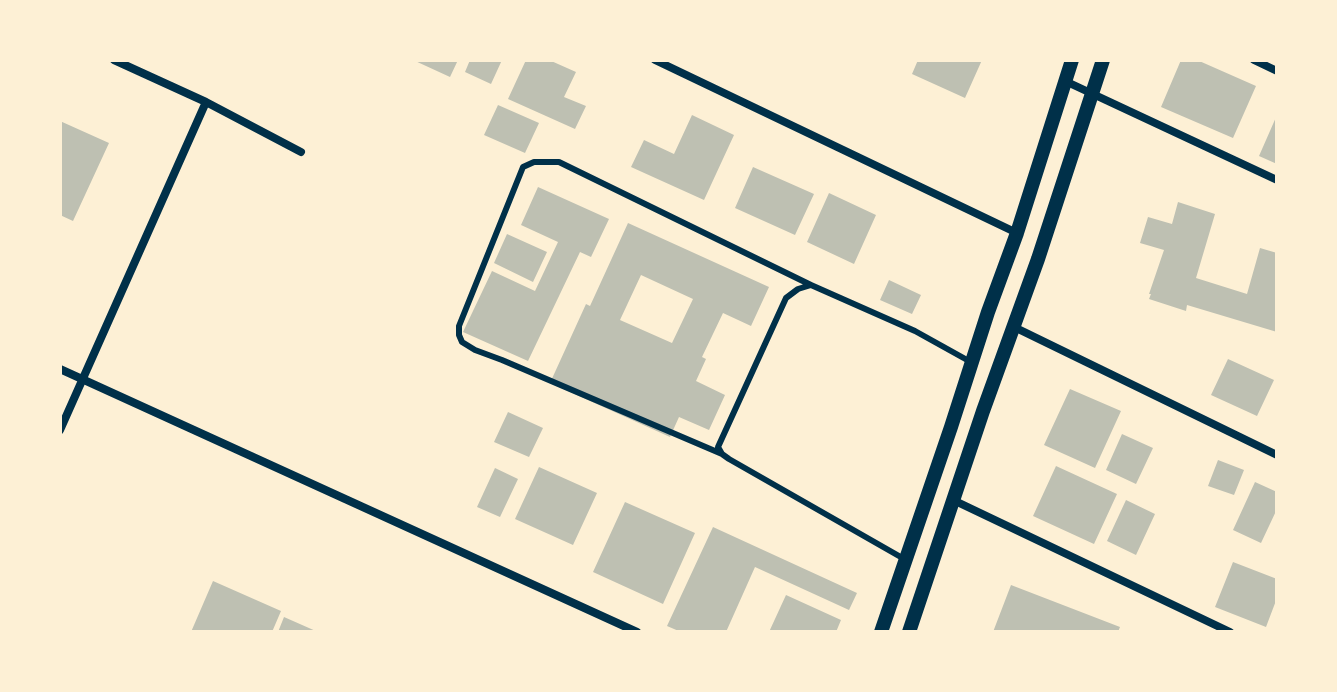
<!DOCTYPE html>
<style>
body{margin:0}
#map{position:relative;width:1337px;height:692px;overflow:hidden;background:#fdf0d5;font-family:Inter,sans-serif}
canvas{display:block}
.frame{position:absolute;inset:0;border:62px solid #fdf0d5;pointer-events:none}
</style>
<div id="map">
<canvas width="1337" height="692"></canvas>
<div class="frame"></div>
</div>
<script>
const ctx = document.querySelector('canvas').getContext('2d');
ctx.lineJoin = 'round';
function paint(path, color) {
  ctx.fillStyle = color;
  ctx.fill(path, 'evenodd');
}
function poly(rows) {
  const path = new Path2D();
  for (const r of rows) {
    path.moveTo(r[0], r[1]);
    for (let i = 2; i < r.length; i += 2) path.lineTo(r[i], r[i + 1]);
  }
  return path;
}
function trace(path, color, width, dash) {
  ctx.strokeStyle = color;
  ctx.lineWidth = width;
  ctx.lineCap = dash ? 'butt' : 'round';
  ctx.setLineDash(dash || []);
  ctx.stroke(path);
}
paint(poly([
 [413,60,458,60,450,77],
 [470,60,502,60,491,84,465,72],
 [526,60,549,60,576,72,564,97,586,106,575,129,508,99],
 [918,60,982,60,965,98,912,74],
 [1181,60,1197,60,1256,86,1233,138,1161,107],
 [498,105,539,123,525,153,484,135],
 [692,115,734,135,704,200,631,167,644,140,674,154],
 [1277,115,1277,164,1259,156],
 [60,121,109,143,73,221,60,215],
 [753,167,814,194,795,235,735,208],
 [538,187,609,219,591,257,580,252,528,361,463,332,492,271,535,291,558,242,521,225],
 [829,193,876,215,854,264,807,242],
 [1178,202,1215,214,1196,278,1247,294,1260,248,1277,253,1277,332,1187,305,1186,311,1149,299,1151,294,1149,294,1164,250,1140,243,1148,217,1172,224],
 [628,223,769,287,751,326,723,313,702,357,706,359,696,381,725,395,709,430,679,417,670,437,550,383,586,304,590,306],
 [641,275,693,299,672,343,620,320],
 [507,234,547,252,533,282,494,263],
 [889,280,921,295,912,314,880,300],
 [1228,359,1274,380,1257,416,1211,395],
 [1070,389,1121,411,1095,468,1044,445],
 [508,412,543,428,529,457,494,442],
 [1122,434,1153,448,1136,484,1106,470],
 [1218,460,1244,470,1234,495,1208,486],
 [1056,466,1117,494,1094,544,1033,516],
 [539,467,597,493,573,545,515,519],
 [495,468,518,479,500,517,477,507],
 [1255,482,1277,492,1277,509,1261,543,1233,530],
 [1126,500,1155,514,1136,555,1107,541],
 [625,502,695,533,663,604,593,572],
 [713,527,857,593,849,610,755,567,726,632,681,632,667,626],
 [1233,562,1277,579,1277,598,1266,627,1215,607],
 [213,581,281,611,272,632,191,632],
 [1011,585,1120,627,1118,632,993,632],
 [786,595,841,620,836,632,769,632],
 [284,617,318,632,278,632]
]), '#bec0b2');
trace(poly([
 [722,454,502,360,475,350,462,342,459,335,459,326,523,167,534,162,559,162,811,285],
 [906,560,729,459,722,454,718,447,786,298,798,289,811,285,915,331,969,361]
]), '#003049', 6);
trace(poly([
 [114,60,206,102,301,152],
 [655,60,1017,233],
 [1254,60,1277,71],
 [1065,81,1277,180],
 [1014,327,1277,455],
 [60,369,637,632],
 [60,430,206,102],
 [953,500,1230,632]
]), '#003049', 8);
trace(poly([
 [881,632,951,427,988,312,1017,233,1072,60],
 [909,632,983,411,1038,259,1103,60]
]), '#003049', 14);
</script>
